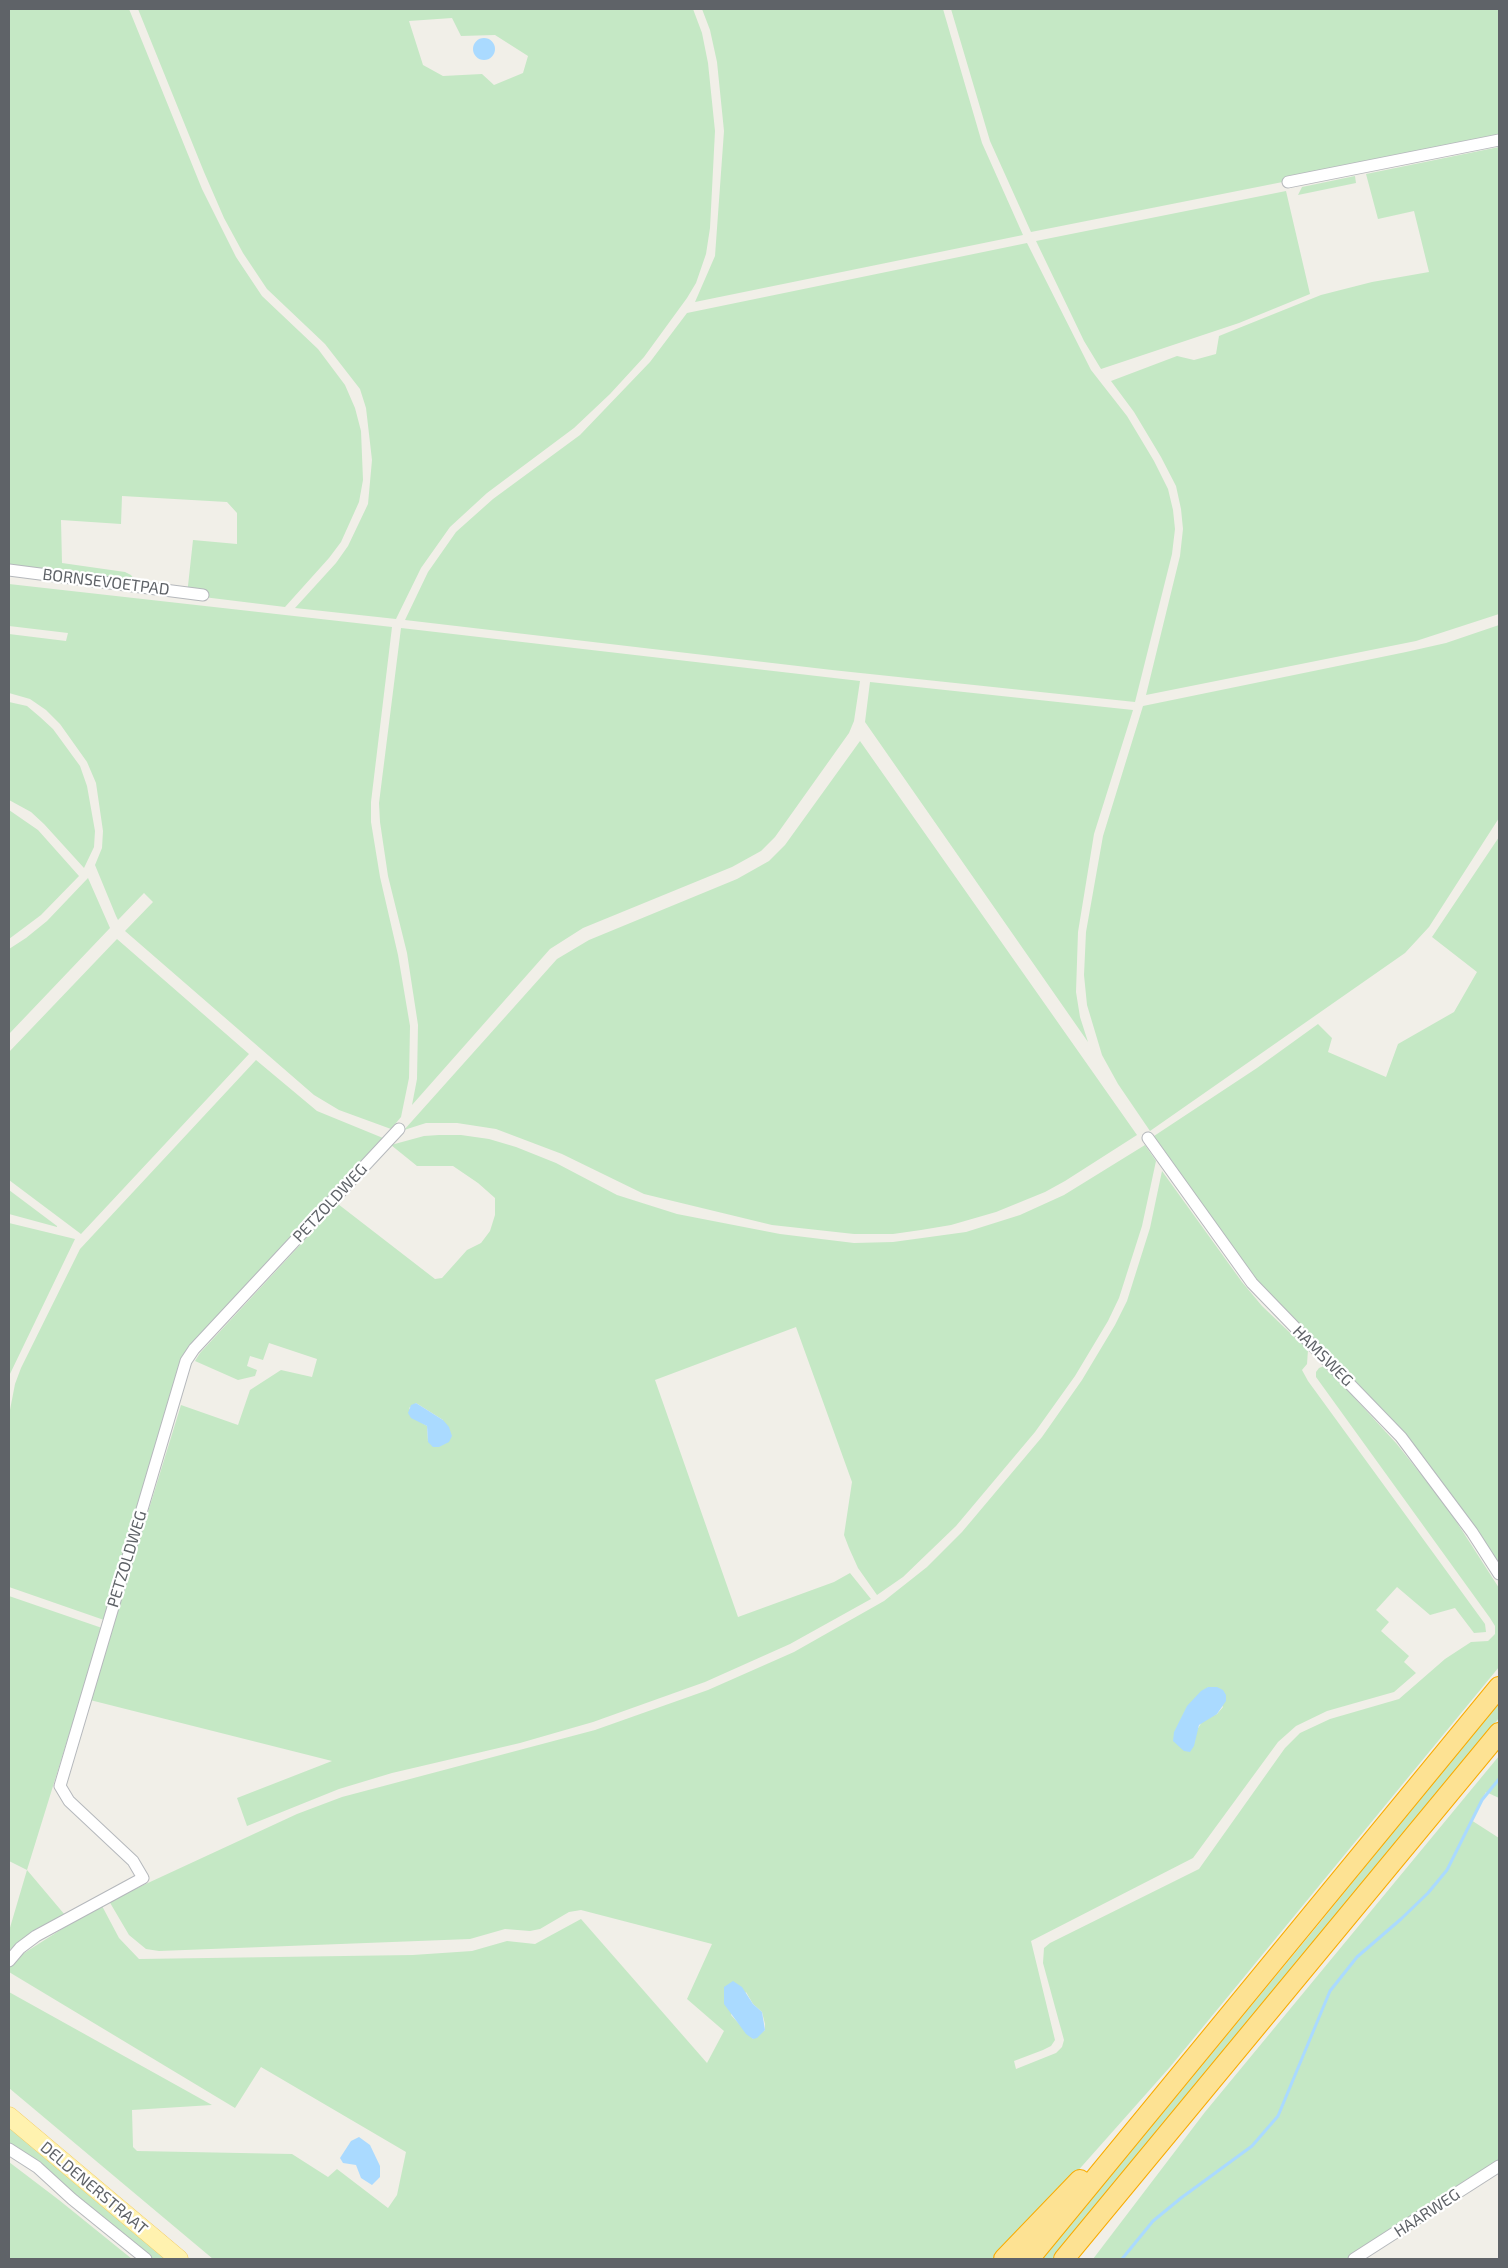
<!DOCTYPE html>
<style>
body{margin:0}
#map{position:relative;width:1508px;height:2268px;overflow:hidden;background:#f1efe8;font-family:"Exo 2",sans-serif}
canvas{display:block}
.frame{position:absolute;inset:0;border:10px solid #5f6368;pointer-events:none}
</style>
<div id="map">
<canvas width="1508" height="2268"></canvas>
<div class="frame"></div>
</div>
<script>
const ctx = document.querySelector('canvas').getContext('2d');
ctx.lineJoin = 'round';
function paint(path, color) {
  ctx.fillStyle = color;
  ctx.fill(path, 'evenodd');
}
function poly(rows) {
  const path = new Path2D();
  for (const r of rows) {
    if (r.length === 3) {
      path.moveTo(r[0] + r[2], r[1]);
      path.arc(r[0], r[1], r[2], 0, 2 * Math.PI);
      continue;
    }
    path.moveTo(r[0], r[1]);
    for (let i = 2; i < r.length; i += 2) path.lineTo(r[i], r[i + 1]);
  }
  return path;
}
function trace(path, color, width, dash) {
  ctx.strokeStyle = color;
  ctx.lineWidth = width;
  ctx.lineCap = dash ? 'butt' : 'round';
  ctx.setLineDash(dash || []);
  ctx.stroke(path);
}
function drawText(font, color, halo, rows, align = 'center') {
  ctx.font = font + ' "Exo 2",sans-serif';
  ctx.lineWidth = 4.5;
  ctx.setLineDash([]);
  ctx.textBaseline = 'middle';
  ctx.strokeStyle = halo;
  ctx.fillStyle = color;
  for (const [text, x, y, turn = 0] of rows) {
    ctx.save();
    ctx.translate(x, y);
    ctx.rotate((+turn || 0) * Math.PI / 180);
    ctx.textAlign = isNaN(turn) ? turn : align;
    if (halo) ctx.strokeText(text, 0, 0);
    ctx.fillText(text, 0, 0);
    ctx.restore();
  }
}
paint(poly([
 [9,9,129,9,202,189,236,257,262,296,318,349,345,385,355,408,361,431,363,480,359,502,341,542,329,558,285,607,187,595,193,540,237,544,237,513,227,502,122,496,121,524,61,520,62,563,125,572,131,575,136,582,9,574],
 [138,9,693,9,702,33,708,63,715,131,710,228,706,254,696,283,687,298,644,357,610,394,574,428,487,493,450,527,421,568,396,619,295,608,336,563,348,546,368,504,372,460,366,408,360,389,325,344,267,289,243,253,224,218,204,172],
 [452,18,461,36,495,35,528,56,523,73,494,85,482,74,443,76,423,65,409,21],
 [702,9,943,9,982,143,1023,235,695,302,715,256,724,131,717,62,710,30],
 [951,9,1499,9,1499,139,1031,232,990,141],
 [1499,147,1499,614,1416,641,1146,695,1180,556,1183,529,1181,509,1176,486,1161,457,1134,412,1111,381,1177,356,1194,360,1216,354,1219,336,1321,295,1372,282,1429,272,1414,211,1378,219,1366,174],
 [1355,176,1356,183,1298,195,1302,187],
 [1286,191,1310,294,1239,323,1101,369,1084,341,1036,241],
 [1027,243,1091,370,1127,416,1154,461,1168,489,1173,510,1175,529,1172,554,1135,702,832,670,405,620,428,572,456,532,493,499,580,435,650,362,687,313],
 [9,584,392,627,371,802,371,822,380,877,398,955,410,1026,409,1078,401,1117,391,1129,339,1110,314,1095,125,931,153,902,144,893,118,920,116,916,95,865,102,848,103,831,96,783,87,762,60,724,46,710,30,699,9,693,9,634,66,641,68,633,9,626],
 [1499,625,1499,818,1429,927,1405,953,1150,1131,1118,1084,1102,1055,1087,1005,1084,975,1086,932,1103,836,1143,706,1406,652,1446,643],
 [401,628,860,681,854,721,849,733,775,837,761,851,732,867,583,928,550,949,412,1105,417,1079,418,1025,407,953,388,876,380,822,379,803],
 [870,682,1133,710,1094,834,1078,932,1076,992,1080,1017,1088,1042,865,722],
 [9,702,27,706,40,717,53,729,80,766,87,786,95,831,94,847,84,868,44,824,31,812,9,800],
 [860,741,1137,1135,1065,1181,1045,1192,996,1212,951,1225,921,1230,893,1234,854,1234,772,1225,644,1194,562,1154,496,1129,457,1123,426,1123,404,1130,557,959,589,940,737,879,769,861,785,845],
 [9,810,38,830,79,876,41,915,9,939],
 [1499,837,1499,1568,1459,1507,1254,1277,1154,1136,1257,1068,1318,1024,1332,1038,1328,1052,1386,1077,1398,1044,1454,1012,1477,972,1432,937],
 [88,878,110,928,9,1034,9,949,26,938,47,921],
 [117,939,249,1054,81,1234,9,1180,9,1052],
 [256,1060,317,1111,383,1138,194,1346,104,1620,9,1587,9,1415,15,1384,21,1368,80,1249],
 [439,1135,461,1135,489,1139,516,1147,556,1163,617,1195,677,1214,780,1234,854,1243,893,1242,966,1232,1020,1215,1064,1195,1145,1145,1156,1161,1142,1226,1119,1298,1108,1321,1075,1376,1035,1432,956,1526,903,1577,877,1595,858,1568,849,1548,844,1535,852,1482,796,1327,655,1380,738,1617,834,1582,850,1573,871,1599,790,1644,705,1682,593,1722,520,1743,392,1773,339,1789,247,1826,237,1798,332,1761,90,1700,181,1405,238,1425,250,1390,281,1370,312,1377,317,1359,269,1343,263,1360,250,1356,247,1366,257,1370,255,1376,238,1380,195,1361,200,1353,338,1204,435,1279,442,1278,467,1250,481,1243,490,1231,495,1215,495,1198,478,1183,453,1166,417,1166,391,1145,424,1136],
 [416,1403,443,1420,428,1441,427,1426,418,1420,409,1408],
 [1162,1171,1242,1282,1262,1306,1308,1350,1307,1364,1302,1370,1308,1381,1485,1624,1486,1632,1474,1633,1455,1608,1430,1615,1397,1587,1376,1610,1389,1622,1381,1631,1409,1656,1404,1662,1416,1673,1394,1692,1327,1711,1296,1726,1278,1742,1193,1858,1031,1941,1055,2040,1051,2046,1043,2050,1014,2061,1016,2069,1056,2053,1062,2047,1064,2040,1043,1963,1044,1948,1050,1943,1199,1869,1285,1748,1300,1733,1330,1719,1399,1699,1445,1659,1471,1642,1488,1641,1495,1634,1495,1626,1490,1618,1316,1377,1316,1372,1319,1368,1324,1366,1328,1369,1396,1443,1447,1507,1499,1588,1499,1667,1170,2067,1067,2183,995,2259,213,2259,9,2088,9,1992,212,2105,132,2110,133,2147,137,2151,292,2154,328,2177,337,2169,388,2208,397,2195,406,2152,261,2067,235,2108,9,1972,9,1965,18,1957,101,1904,119,1938,139,1959,413,1955,472,1951,507,1941,535,1944,581,1919,707,2063,724,2031,687,1999,712,1944,581,1910,569,1912,540,1929,530,1931,505,1929,470,1939,159,1951,146,1949,129,1935,109,1901,297,1814,342,1797,595,1730,708,1690,794,1652,884,1601,927,1567,962,1532,1042,1437,1082,1380,1115,1325,1127,1301,1150,1228],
 [1208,1687,1223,1707,1217,1714,1203,1720,1197,1730],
 [746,1992,753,2004,762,2012,765,2024,765,2030,753,2039,731,2015],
 [9,1190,57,1226,57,1227,9,1214],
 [9,1223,75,1239,9,1376],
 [9,1596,102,1628,27,1870,65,1915,9,1950,9,1931,27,1870,9,1861],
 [1499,1701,1499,1718,1058,2259,1042,2259,1318,1925],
 [1499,1756,1499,1798,1486,1792,1471,1820,1499,1838,1499,2162,1348,2259,1093,2259,1205,2112],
 [9,2126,166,2259,152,2259,36,2162,9,2146],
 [9,2162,59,2200,132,2259,9,2259]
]), '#c5e8c5');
paint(poly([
 [484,49,11],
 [416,1403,443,1420,449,1427,452,1436,449,1442,439,1447,433,1447,428,1442,427,1426,411,1418,408,1413,411,1405],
 [1208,1687,1217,1687,1223,1690,1226,1695,1226,1701,1217,1714,1199,1725,1194,1746,1190,1752,1184,1751,1173,1741,1174,1732,1187,1706,1201,1691],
 [733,1981,742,1987,753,2004,762,2012,765,2030,757,2038,753,2039,746,2034,724,2004,724,1987],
 [359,2137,370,2145,380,2166,380,2177,372,2185,361,2178,356,2165,343,2163,340,2158,351,2141]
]), '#aadaff');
trace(poly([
 [1122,2259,1153,2221,1181,2198,1252,2146,1278,2116,1330,1991,1357,1957,1401,1919,1428,1893,1447,1870,1482,1800,1499,1779]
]), '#aadaff', 3);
const street = poly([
 [1288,182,1499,140],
 [9,570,203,595],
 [1148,1138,1252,1283,1401,1437,1472,1532,1499,1574],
 [9,1961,20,1948,36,1936,143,1878,133,1861,69,1801,60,1786,186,1361,194,1349,399,1129],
 [9,2149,37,2167,72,2199,146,2259],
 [1354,2259,1499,2166]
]);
const primary = poly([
 [9,2116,179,2259]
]);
const highway = poly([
 [1004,2259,1080,2180],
 [1029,2259,1499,1687],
 [1064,2259,1499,1733]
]);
trace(street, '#b5b8bc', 13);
trace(primary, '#f2c960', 19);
trace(highway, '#f9ab00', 22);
trace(street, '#fff', 11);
trace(primary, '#fff2af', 18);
trace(highway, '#fde293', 20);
drawText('16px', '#5f6368', '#fff', [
 ["BORNSEVOETPAD",106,582,7],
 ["PETZOLDWEG",330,1203,-47],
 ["HAMSWEG",1323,1356,45],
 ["PETZOLDWEG",127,1559,-73],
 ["DELDENERSTRAAT",94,2188,40],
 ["HAARWEG",1427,2213,-33]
]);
</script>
